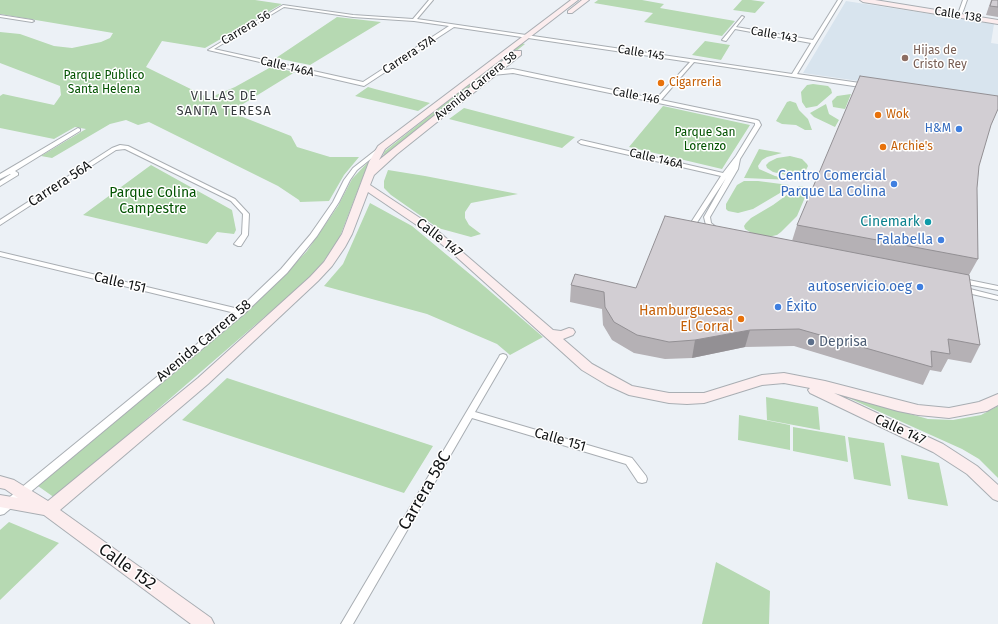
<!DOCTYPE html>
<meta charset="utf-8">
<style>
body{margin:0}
canvas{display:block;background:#ecf1f6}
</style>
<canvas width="998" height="624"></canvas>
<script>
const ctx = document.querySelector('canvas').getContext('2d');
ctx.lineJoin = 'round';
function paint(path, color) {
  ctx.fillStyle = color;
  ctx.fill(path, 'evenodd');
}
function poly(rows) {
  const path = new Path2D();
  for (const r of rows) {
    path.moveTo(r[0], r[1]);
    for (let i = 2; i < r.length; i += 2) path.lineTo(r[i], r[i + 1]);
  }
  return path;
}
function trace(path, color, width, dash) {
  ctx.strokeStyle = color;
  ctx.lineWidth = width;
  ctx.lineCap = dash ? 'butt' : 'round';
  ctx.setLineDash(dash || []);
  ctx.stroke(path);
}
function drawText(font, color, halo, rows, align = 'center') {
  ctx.font = font + ' "Fira Sans",sans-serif';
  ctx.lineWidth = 3;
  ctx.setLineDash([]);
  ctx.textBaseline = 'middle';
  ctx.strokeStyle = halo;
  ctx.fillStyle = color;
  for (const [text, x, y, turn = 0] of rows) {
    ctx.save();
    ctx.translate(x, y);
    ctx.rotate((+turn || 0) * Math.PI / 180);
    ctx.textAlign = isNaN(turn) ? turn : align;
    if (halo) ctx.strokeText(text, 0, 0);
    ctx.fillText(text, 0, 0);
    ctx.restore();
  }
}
paint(poly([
 [846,1,994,24,991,43,998,44,998,101,803,73]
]), '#d8e4ee');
paint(poly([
 [0,0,255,0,282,4,205,48,162,41,146,67,209,98,235,87,271,67,295,72,230,112,291,136,297,147,330,157,359,157,344,175,329,201,300,202,299,200,278,186,149,122,138,125,126,120,110,124,52,158,41,156,86,129,75,127,54,139,0,128,0,96,3,94,54,105,61,95,60,86,0,63,0,32,20,34,54,46,72,48,101,42,110,38,113,33,0,14],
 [598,0,642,0,664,4,660,8,735,21,722,36,644,22,653,13,594,3],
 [742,0,751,0,765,2,755,13,733,10],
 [337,17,381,22,310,65,276,58],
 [705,41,730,45,721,60,692,55],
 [521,43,525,44,394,149,380,162,385,151,390,147],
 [813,84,828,86,831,89,832,93,817,106,806,108,802,102,801,92,807,85],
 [368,87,375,89,430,103,418,111,355,96],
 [851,94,845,109,833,107,832,101,837,96],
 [790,101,796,103,799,110,808,119,812,130,805,130,796,125,782,124,776,121,787,102],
 [826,104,829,114,839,120,835,127,814,117,810,113],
 [663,106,750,125,722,169,629,147],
 [464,108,575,137,562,148,449,119],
 [759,149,782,153,767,157,762,160,758,166,759,169,775,176,792,180,744,178],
 [790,156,802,159,807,164,808,166,804,174,801,176,790,176,773,172,767,168,766,165,769,162,777,158],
 [369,161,339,239,321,265,306,281,55,498,38,486,275,285,307,251,338,206,352,179],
 [151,165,232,210,236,230,234,234,217,232,207,244,83,215],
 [388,170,425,176,518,194,471,203,465,212,465,218,469,225,481,234,471,237,438,228,391,195,384,188,384,181],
 [744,181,758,181,789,185,780,193,753,209,738,213,728,211,726,209,726,204,737,185],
 [799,186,809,188,797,216,781,232,777,235,768,237,755,235,745,229,744,226,746,223,751,218,773,205],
 [370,203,412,226,477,280,543,337,510,355,497,344,427,314,324,286,343,264],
 [227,378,433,446,404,493,182,420],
 [842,395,928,419,953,420,981,415,998,406,998,478,979,459,962,449],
 [766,397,818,407,820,430,767,420],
 [739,415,790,425,790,450,738,440],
 [793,427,845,436,848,462,793,451],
 [848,437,884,443,891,486,854,479],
 [901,455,939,463,948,506,908,499],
 [9,522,59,543,0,600,0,530],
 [716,562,770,591,769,624,702,624]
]), '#b6d9b2');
const street = poly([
 [429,0,433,0,417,19,792,74,811,43,735,29,726,41,722,40,742,16,744,17,736,27,813,40,838,0,842,0,797,74,867,84,870,86,867,88,694,62,661,100,757,120,759,121,761,125,740,159,738,169,710,217,711,223,721,231,717,233,715,232,706,225,704,217,726,178,696,224,696,231,692,233,688,231,690,224,721,176,581,144,578,142,581,140,723,173,736,156,755,125,755,123,513,73,493,75,490,73,493,71,513,69,656,99,690,62,454,27,364,86,208,50,283,5,353,15,413,19,429,0],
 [284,7,353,17,414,21,449,26,363,82,214,49,284,7],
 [963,0,967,0,962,14,960,15,958,14,963,0],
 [0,15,32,20,34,21,32,22,0,17,0,15],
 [78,128,80,129,80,131,15,171,18,173,18,175,0,186,0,181,11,174,10,174,0,179,0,174,78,128],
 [120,145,128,146,235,199,249,214,248,235,241,246,238,246,234,244,242,234,243,214,231,201,125,149,116,150,0,225,0,220,112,148,120,145],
 [381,146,384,148,383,149,357,170,350,180,339,202,317,236,287,273,244,314,4,514,0,515,0,505,235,313,0,256,0,252,239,309,281,269,310,235,333,202,344,180,353,168,381,146],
 [956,278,959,278,998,286,998,290,956,282,955,280,956,278],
 [959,287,962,287,998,296,998,300,959,291,958,289,959,287],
 [503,354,506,355,507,357,475,412,632,458,646,476,647,479,646,482,642,483,638,482,626,464,472,418,353,624,341,624,499,357,500,355,503,354]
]);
const secondary = poly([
 [571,0,578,0,385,149,379,160,515,51,521,51,521,55,397,154,374,175,370,185,432,226,553,330,561,331,569,328,573,329,575,332,573,335,563,339,592,364,632,386,669,393,704,393,762,375,784,373,825,381,918,405,949,408,979,402,998,394,998,405,987,411,949,418,918,415,898,411,834,393,943,444,977,466,998,485,998,501,993,499,967,474,933,452,810,393,808,390,810,388,784,383,762,385,704,403,687,404,669,403,629,395,607,385,582,370,450,251,424,230,368,192,352,234,345,247,332,266,318,281,208,384,60,510,211,618,214,624,191,624,44,515,0,507,0,495,18,498,5,489,0,488,0,476,14,480,48,501,198,378,310,277,324,262,342,234,369,162,378,146,571,0],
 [582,0,589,0,572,13,568,13,568,11,582,0],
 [860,0,875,0,998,20,998,24,863,2,860,0]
]);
trace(street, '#a9aeb3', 2);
trace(secondary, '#a9aeb3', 2);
paint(street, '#fff');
paint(secondary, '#fcedee');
paint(poly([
 [991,0,998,0,998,17,986,15],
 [990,127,979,166,977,188,978,259,969,275,980,345,971,363,948,359,941,372,930,370,923,385,794,346,745,347,692,358,665,359,634,353,612,340,603,325,602,309,570,302,571,285,636,288,792,241,797,225]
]), '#b5b1b5');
paint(poly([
 [750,330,745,347,692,358,695,340]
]), '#939094');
const building = poly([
 [992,0,998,0,998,7,990,6,992,0],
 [860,76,998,96,998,109,991,125,979,166,977,188,978,259,797,225,860,76],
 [665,216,969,275,980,345,948,339,950,354,931,351,932,367,799,329,750,330,695,340,669,342,637,335,614,322,605,307,604,292,571,285,575,274,636,288,665,216]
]);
paint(building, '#d2ced3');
trace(building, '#939094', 1);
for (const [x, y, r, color] of [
 [905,58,4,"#8d6e63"],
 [661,83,4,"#e8710a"],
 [878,115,4,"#e8710a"],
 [959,129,4,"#3f7fe0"],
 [883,147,4,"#e8710a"],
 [894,184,4,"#3f7fe0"],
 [928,222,4,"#0f9aa8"],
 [941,240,4,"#3f7fe0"],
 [920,287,4,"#3f7fe0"],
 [778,307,4,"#3f7fe0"],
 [741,319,4,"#e8710a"],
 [811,342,4,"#5c6f8a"]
]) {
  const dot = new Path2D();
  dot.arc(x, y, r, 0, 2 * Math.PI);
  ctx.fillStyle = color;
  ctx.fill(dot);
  trace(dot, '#fff', 1.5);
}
drawText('12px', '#111314', '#fff', [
 ["Calle 138",958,15,9],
 ["Carrera 56",246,28,-31],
 ["Calle 143",774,35,10],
 ["Calle 145",641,53,9],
 ["Carrera 57A",409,55,-33],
 ["Calle 146A",287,67,13],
 ["Avenida Carrera 58",476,86,-39],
 ["Calle 146",636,96,11],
 ["Calle 146A",656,159,13]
]);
drawText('12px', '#785e54', '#fff', [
 ["Hijas de",913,51],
 ["Cristo Rey",913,65]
], 'left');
drawText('12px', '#035301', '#fff', [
 ["Parque Público",104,76],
 ["Santa Helena",104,90],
 ["Parque San",705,133],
 ["Lorenzo",705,147]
]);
drawText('12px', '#c56008', '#fff', [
 ["Cigarreria",669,83],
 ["Wok",886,115],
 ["Archie's",891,147]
], 'left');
drawText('12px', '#366cbe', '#fff', [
 ["H&M",951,129]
], 'right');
ctx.letterSpacing = '1px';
drawText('13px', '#363a3e', '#fff', [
 ["VILLAS DE",224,96],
 ["SANTA TERESA",224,111]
]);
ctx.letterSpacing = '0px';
drawText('14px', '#366cbe', '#fff', [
 ["Centro Comercial",886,176],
 ["Parque La Colina",886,192],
 ["Falabella",933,240],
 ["autoservicio.oeg",912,287],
 ["Éxito",786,307,"left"]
], 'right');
drawText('14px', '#111314', '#fff', [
 ["Carrera 56A",60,184,-33],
 ["Calle 147",439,238,38],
 ["Calle 151",120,283,13],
 ["Avenida Carrera 58",204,341,-40],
 ["Calle 147",900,430,25],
 ["Calle 151",560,440,16]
]);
drawText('14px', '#035301', '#fff', [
 ["Parque Colina",153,193],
 ["Campestre",153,209]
]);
drawText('14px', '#0d838f', '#fff', [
 ["Cinemark",920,222]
], 'right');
drawText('14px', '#c56008', '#fff', [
 ["Hamburguesas",733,311],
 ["El Corral",733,327]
], 'right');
drawText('14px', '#4e5e75', '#fff', [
 ["Deprisa",819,342]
], 'left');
drawText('17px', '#111314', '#fff', [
 ["Carrera 58C",425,491,-60],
 ["Calle 152",127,567,36]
]);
</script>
